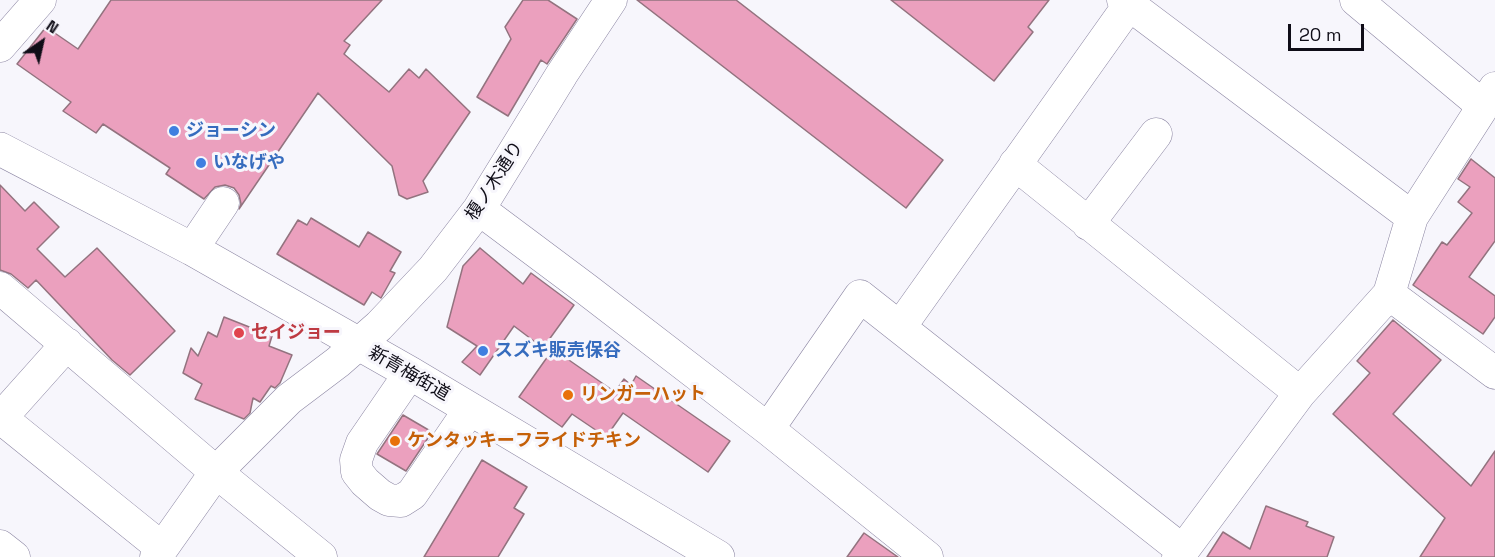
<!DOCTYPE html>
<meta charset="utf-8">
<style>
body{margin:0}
#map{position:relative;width:1495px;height:557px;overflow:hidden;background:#f7f6fc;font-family:"Space Grotesk",sans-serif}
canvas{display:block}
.north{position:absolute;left:12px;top:12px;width:60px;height:60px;-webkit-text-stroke:4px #f7f6fc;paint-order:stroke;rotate:34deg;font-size:16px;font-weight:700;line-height:24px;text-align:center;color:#0f0d17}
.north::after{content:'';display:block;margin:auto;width:21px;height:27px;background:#0f0d17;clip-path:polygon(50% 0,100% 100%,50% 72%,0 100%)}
.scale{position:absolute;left:1288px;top:24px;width:76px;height:27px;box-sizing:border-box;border:3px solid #0f0d17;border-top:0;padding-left:8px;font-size:18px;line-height:21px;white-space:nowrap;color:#0f0d17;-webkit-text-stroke:4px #f7f6fc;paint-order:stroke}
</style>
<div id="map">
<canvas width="1495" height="557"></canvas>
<div class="north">N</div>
<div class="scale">20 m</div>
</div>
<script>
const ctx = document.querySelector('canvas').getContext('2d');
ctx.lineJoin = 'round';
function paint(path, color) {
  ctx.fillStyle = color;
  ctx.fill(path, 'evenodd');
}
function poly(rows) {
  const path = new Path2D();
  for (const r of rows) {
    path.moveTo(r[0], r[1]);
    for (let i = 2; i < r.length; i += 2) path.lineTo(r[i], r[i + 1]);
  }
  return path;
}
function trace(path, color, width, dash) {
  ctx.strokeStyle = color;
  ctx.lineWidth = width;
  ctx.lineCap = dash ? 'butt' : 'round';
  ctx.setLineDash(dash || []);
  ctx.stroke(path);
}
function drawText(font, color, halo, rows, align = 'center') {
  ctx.font = font + ' "Space Grotesk","Noto Sans JP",sans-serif';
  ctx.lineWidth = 6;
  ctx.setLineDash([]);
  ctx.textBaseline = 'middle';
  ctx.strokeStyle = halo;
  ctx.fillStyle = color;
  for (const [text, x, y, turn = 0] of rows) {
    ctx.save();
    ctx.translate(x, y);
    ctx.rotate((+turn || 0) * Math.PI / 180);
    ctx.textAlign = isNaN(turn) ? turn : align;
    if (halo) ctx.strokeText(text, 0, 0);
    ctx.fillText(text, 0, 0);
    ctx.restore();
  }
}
const building = poly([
 [111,0,382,0,344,41,350,45,344,54,389,92,409,69,419,78,426,69,470,112,423,181,428,192,407,199,399,195,392,166,318,93,239,209,241,204,239,195,234,188,225,185,215,187,204,199,166,174,170,168,103,124,96,133,63,111,71,102,17,64,46,27,78,49,111,0],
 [523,0,548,0,577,19,547,64,541,60,508,116,477,97,511,39,505,27,523,0],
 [637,0,736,0,943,160,906,208,637,0],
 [891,0,1049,0,1028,27,1033,32,994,81,891,0],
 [1471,159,1495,178,1495,241,1469,277,1495,296,1495,317,1483,334,1413,285,1442,242,1447,245,1472,213,1458,202,1470,187,1458,179,1471,159],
 [0,185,25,211,34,202,59,227,37,249,65,277,97,248,175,331,130,375,112,360,36,280,28,288,11,274,0,270,0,185],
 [311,218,359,247,368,232,401,252,390,271,395,273,381,298,372,292,364,305,277,254,298,220,307,225,311,218],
 [480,248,523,284,531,273,574,305,543,348,514,326,480,375,462,362,477,346,447,327,463,266,480,248],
 [224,317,272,336,269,346,292,355,280,383,275,388,271,386,260,402,253,398,250,413,244,419,195,399,202,384,183,373,191,348,198,356,208,332,217,337,224,317],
 [1393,320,1441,360,1393,414,1471,486,1495,451,1495,557,1420,557,1445,518,1333,414,1370,373,1357,361,1393,320],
 [553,349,615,392,624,379,631,385,636,376,730,441,708,472,623,413,606,437,572,414,562,427,519,397,553,349],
 [403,415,432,432,406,471,377,454,403,415],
 [482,460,527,487,514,508,524,514,498,557,424,557,482,460],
 [1266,506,1308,522,1306,526,1334,537,1327,557,1207,557,1223,532,1250,549,1266,506],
 [864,533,898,557,847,557,864,533]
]);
paint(building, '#eba0be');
trace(building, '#93737f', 1.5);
const minor = poly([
 [1123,0,1412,217],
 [1356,0,1483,106],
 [0,46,40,0],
 [1015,164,1300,393],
 [479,209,586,289,768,429,927,557],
 [1088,224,1156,134],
 [192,249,223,203],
 [0,288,216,472,321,557],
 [1389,294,1495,373],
 [900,327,1129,5],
 [410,373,362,443,356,460,357,472,365,482,380,495,389,500,401,501,412,494,470,409],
 [1,418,162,548],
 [0,419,67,344],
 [768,429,860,296,1182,550],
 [0,546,14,557],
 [156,557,216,472,289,399,338,362,379,326,433,269,479,209,562,74,611,0],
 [1178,557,1300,393,1389,294,1412,217,1495,88]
]);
const major = poly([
 [0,149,192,249,410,373,718,557]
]);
trace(minor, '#8b85a2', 33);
trace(major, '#8b85a2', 34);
trace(minor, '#fff', 32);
trace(major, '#fff', 33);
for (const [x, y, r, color] of [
 [174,131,6,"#3f7fe0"],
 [201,163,6,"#3f7fe0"],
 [239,333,6,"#e0444e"],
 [483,351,6,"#3f7fe0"],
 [568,395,6,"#e8710a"],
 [395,441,6,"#e8710a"]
]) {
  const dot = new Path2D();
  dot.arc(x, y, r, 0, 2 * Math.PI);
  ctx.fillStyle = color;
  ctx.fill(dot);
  trace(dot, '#f7f6fc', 2);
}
drawText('bold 18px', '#366cbe', '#f7f6fc', [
 ["ジョーシン",186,131],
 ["いなげや",213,163],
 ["スズキ販売保谷",495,351]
], 'left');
drawText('18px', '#0f0d17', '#f7f6fc', [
 ["榎ノ木通り",495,181,-57],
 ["新青梅街道",409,374,30]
]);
drawText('bold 18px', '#be3a42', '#f7f6fc', [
 ["セイジョー",251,333]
], 'left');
drawText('bold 18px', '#c56008', '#f7f6fc', [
 ["リンガーハット",580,395],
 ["ケンタッキーフライドチキン",407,441]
], 'left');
</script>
